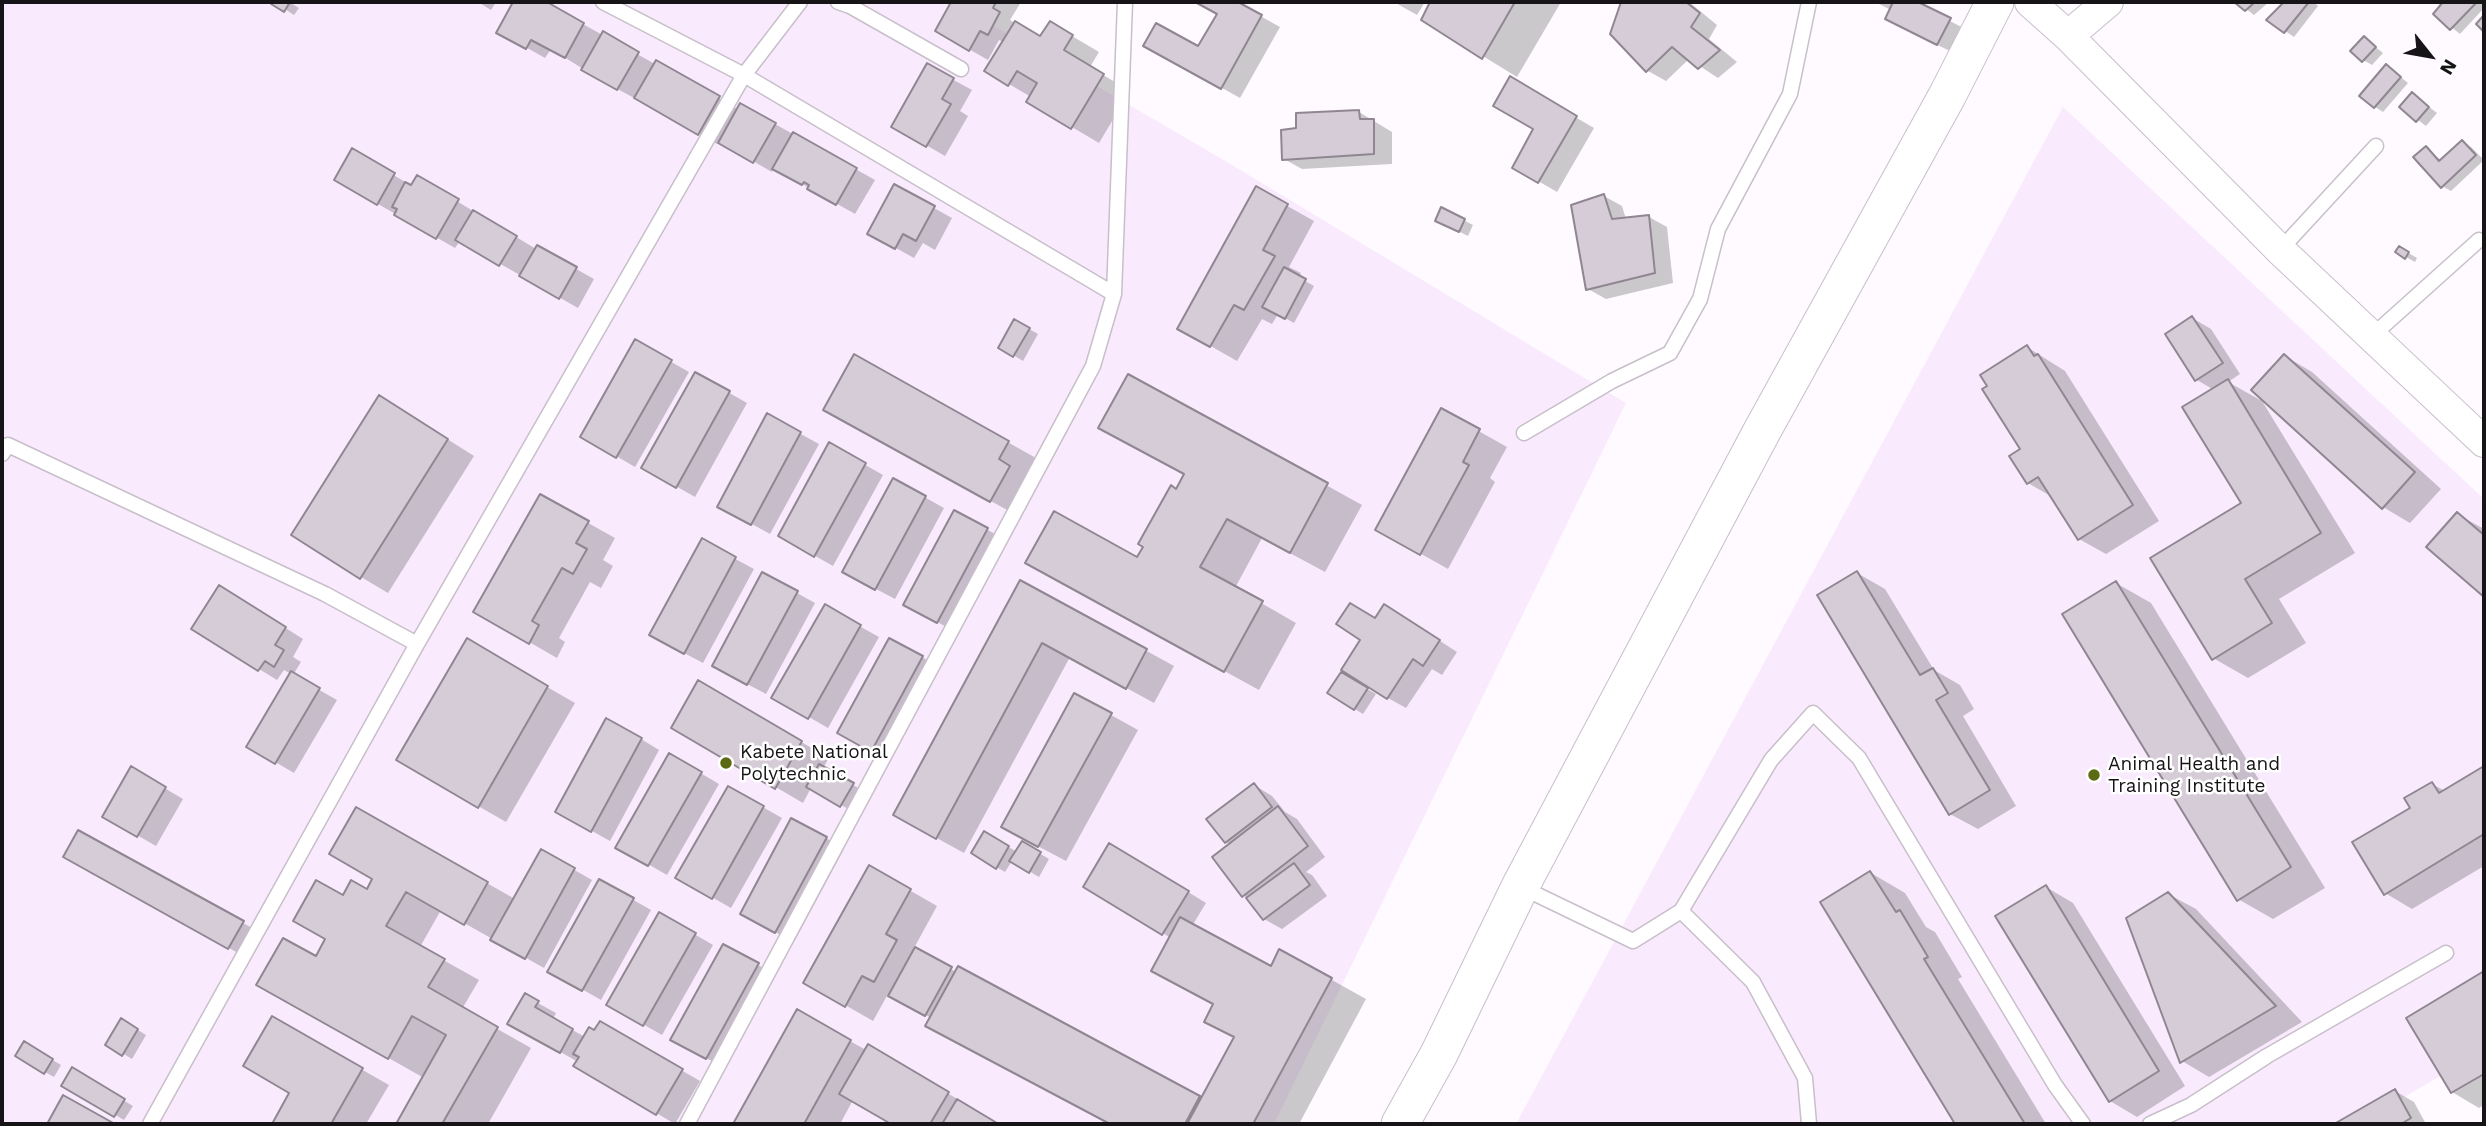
<!DOCTYPE html>
<style>
body{margin:0}
#map{position:relative;width:2486px;height:1126px;overflow:hidden;background:#fefaff;font-family:"Work Sans",sans-serif}
canvas{display:block}
.frame{position:absolute;inset:0;border:4px solid #171417;pointer-events:none}
.north{position:absolute;left:2395px;top:21px;width:70px;height:70px;-webkit-text-stroke:5px #fff;paint-order:stroke;rotate:121deg;font-size:19px;font-weight:700;line-height:28px;text-align:center;color:#171417}
.north::after{content:'';display:block;margin:auto;width:24px;height:32px;background:#171417;clip-path:polygon(50% 0,100% 100%,50% 72%,0 100%)}
</style>
<div id="map">
<canvas width="2486" height="1126"></canvas>
<div class="frame"></div>
<div class="north">N</div>
</div>
<script>
const ctx = document.querySelector('canvas').getContext('2d');
ctx.lineJoin = 'round';
function paint(path, color) {
  ctx.fillStyle = color;
  ctx.fill(path, 'evenodd');
}
function poly(rows) {
  const path = new Path2D();
  for (const r of rows) {
    path.moveTo(r[0], r[1]);
    for (let i = 2; i < r.length; i += 2) path.lineTo(r[i], r[i + 1]);
  }
  return path;
}
function trace(path, color, width, dash) {
  ctx.strokeStyle = color;
  ctx.lineWidth = width;
  ctx.lineCap = dash ? 'butt' : 'round';
  ctx.setLineDash(dash || []);
  ctx.stroke(path);
}
function drawText(font, color, halo, rows, align = 'center') {
  ctx.font = font + ' "Work Sans",sans-serif';
  ctx.lineWidth = 5;
  ctx.setLineDash([]);
  ctx.textBaseline = 'middle';
  ctx.strokeStyle = halo;
  ctx.fillStyle = color;
  for (const [text, x, y, turn = 0] of rows) {
    ctx.save();
    ctx.translate(x, y);
    ctx.rotate((+turn || 0) * Math.PI / 180);
    ctx.textAlign = isNaN(turn) ? turn : align;
    if (halo) ctx.strokeText(text, 0, 0);
    ctx.fillText(text, 0, 0);
    ctx.restore();
  }
}
paint(poly([
 [2,2,953,2,1227,162,1626,403,1274,1124,2,1124],
 [2063,107,2484,499,2484,1051,2357,1124,1516,1124]
]), '#f9ebfd');
paint(poly([
 [274,2,289,2,299,8,294,15],
 [478,2,496,2,491,10],
 [515,2,543,2,655,64,657,62,739,110,741,105,875,180,855,214,774,168,772,172,718,141,717,144,637,97,636,99,601,80,551,49,545,58,499,32],
 [953,2,1021,2,1010,20,1018,25,1041,38,1050,23,1099,52,1090,67,1130,91,1099,143,1028,101,1031,97,987,71,1004,42,999,40,988,60,937,31],
 [1198,2,1235,2,1280,27,1240,98,1145,45,1199,49,1219,13],
 [1394,2,1425,2,1417,15],
 [1432,2,1561,2,1517,77,1424,20],
 [1623,2,1689,2,1717,25,1709,39,1737,62,1718,78,1689,59,1666,81,1648,71,1612,34],
 [1875,2,1914,2,1969,31,1956,54,1905,29,1891,10],
 [2237,2,2269,2,2254,15],
 [2286,2,2314,2,2318,6,2294,37,2269,20],
 [2446,2,2484,2,2484,8,2460,34,2435,14],
 [2364,38,2383,53,2372,65,2363,60],
 [928,66,972,90,960,111,968,116,945,156,893,126],
 [2387,66,2408,83,2383,112,2375,107],
 [1510,79,1594,128,1557,192,1514,167,1535,128],
 [2412,94,2437,113,2426,126,2401,107],
 [1359,112,1392,132,1392,164,1302,169,1284,159],
 [2462,142,2471,147,2484,160,2451,191,2442,186,2426,148,2442,161],
 [353,151,412,186,417,177,536,249,537,247,594,279,578,308,460,241,455,248,336,180],
 [894,186,952,218,935,250,923,243,914,258,869,233],
 [1257,189,1314,221,1289,267,1301,273,1298,277,1314,286,1294,323,1278,314,1272,324,1262,319,1237,361,1179,328],
 [1604,196,1622,206,1626,219,1649,217,1667,227,1673,283,1606,299,1588,289],
 [1442,209,1473,225,1468,236,1446,225],
 [2400,248,2417,258,2415,262,2397,252],
 [2192,318,2211,329,2240,374,2228,382,2262,401,2355,553,2279,599,2306,643,2248,678,2213,658,2243,504,2214,390,2197,380],
 [1015,321,1038,334,1023,361,1000,347],
 [636,342,689,372,635,467,582,436],
 [2027,347,2065,371,2159,521,2106,554,2079,539,2054,498,2028,483,2023,449],
 [2285,356,2312,372,2441,489,2410,523,2383,507],
 [855,357,1036,458,1025,476,1037,483,1018,516,853,425],
 [696,374,747,403,695,497,644,468],
 [1129,376,1362,505,1325,572,1262,538,1235,588,1296,623,1259,690,1062,582,1138,559,1186,475],
 [1441,410,1507,447,1490,478,1495,482,1448,569,1377,529],
 [406,413,474,456,388,593,361,577],
 [768,416,819,444,770,534,719,506],
 [830,445,883,475,833,566,780,536],
 [894,480,944,508,895,599,863,582],
 [540,496,615,538,603,560,613,566,601,588,590,582,559,638,565,642,557,658,475,611],
 [955,512,1006,540,956,632,924,615],
 [2457,514,2484,529,2484,594,2429,546],
 [702,541,754,569,703,663,669,645],
 [1857,573,1885,589,1934,670,1960,685,1974,709,1963,716,2016,806,1978,829,1950,814],
 [1021,582,1174,666,1154,703,1070,657,964,853,922,830],
 [2116,583,2151,603,2325,888,2273,919,2238,899],
 [797,593,815,603,766,694,732,676],
 [238,598,303,639,293,657,301,662,293,675,337,700,294,773,248,746,291,674,284,670,277,680,259,669],
 [825,607,879,637,828,728,774,697],
 [1403,617,1457,652,1442,675,1432,669,1406,708,1388,698,1376,620],
 [467,641,575,703,506,822,398,760],
 [922,657,940,668,890,761,857,743],
 [1341,674,1376,694,1363,714,1329,693],
 [699,683,829,758,823,768,862,790,850,810,811,788,803,803,673,727],
 [1111,715,1138,730,1066,861,1030,842],
 [641,739,659,750,610,841,558,812],
 [670,755,719,784,667,875,618,847],
 [2484,768,2484,866,2412,909,2385,893,2432,784,2445,791],
 [132,769,183,799,156,846,104,816],
 [1254,785,1272,796,1285,812,1297,819,1325,857,1306,872,1312,875,1327,896,1282,929,1264,919,1249,899,1243,895,1231,845,1226,842],
 [729,788,782,818,731,908,678,878],
 [356,809,515,899,541,851,592,880,544,968,441,910,420,947,479,980,462,1009,531,1048,488,1124,398,1124,424,1078,293,1004,327,939,344,897,368,891,374,879],
 [985,833,1017,852,1022,843,1049,859,1039,877,1012,861,1005,872,973,853],
 [826,838,844,849,794,942,760,924],
 [1128,855,1206,903,1192,926,1271,968,1280,951,1366,999,1299,1124,1111,1124,955,1041,931,1018,888,994,873,1021,805,982,869,867,937,906,914,948,956,972,958,968,1203,1099,1236,1038,1171,938,1085,887],
 [66,857,243,923,261,933,247,958],
 [1871,873,1905,893,1926,927,1935,932,1962,977,1958,979,2046,1124,1957,1124,1822,903],
 [600,881,651,910,601,1000,550,971],
 [2046,887,2073,903,2185,1086,2137,1117,2110,1101],
 [2168,894,2196,909,2302,1022,2209,1077,2182,1061],
 [660,914,713,945,662,1035,609,1005],
 [758,965,776,975,725,1068,691,1050],
 [2484,974,2484,1105,2479,1108,2452,1092,2408,1018],
 [525,996,556,1013,553,1019,585,1037,595,1032,600,1023,700,1081,675,1124,576,1066,578,1062,510,1023],
 [798,1012,866,1050,868,1047,966,1104,965,1106,997,1124,895,1124,853,1100,840,1124,735,1124],
 [273,1019,389,1085,366,1124,274,1124,292,1092],
 [122,1020,146,1035,132,1059,107,1044],
 [25,1044,61,1065,54,1077,17,1056],
 [73,1070,133,1106,124,1120,64,1085],
 [2395,1091,2414,1102,2426,1124,2338,1124]
]), '#0003');
const building = poly([
 [272,2,290,2,284,12,271,4,272,2],
 [513,2,547,2,584,23,565,58,531,40,526,49,496,33,513,2],
 [951,2,996,2,993,8,1000,12,988,35,980,31,969,51,935,31,951,2],
 [1195,2,1238,2,1262,15,1221,89,1143,46,1156,23,1198,46,1217,14,1195,2],
 [1430,2,1515,2,1482,59,1421,20,1430,2],
 [1621,2,1686,2,1700,13,1691,27,1720,50,1698,69,1672,47,1646,72,1610,34,1621,2],
 [1893,2,1918,2,1951,18,1937,45,1885,19,1893,2],
 [2234,2,2255,2,2245,11,2234,2],
 [2284,2,2309,2,2284,33,2266,20,2284,2],
 [2443,2,2477,2,2450,30,2433,14,2443,2],
 [2484,15,2484,32,2476,24,2484,15],
 [1015,21,1040,36,1050,21,1073,35,1064,50,1104,74,1071,129,1026,102,1037,83,1017,71,1008,86,984,71,1015,21],
 [603,31,639,52,617,90,581,70,603,31],
 [2364,36,2376,47,2362,62,2350,51,2364,36],
 [656,60,720,96,698,135,634,98,656,60],
 [927,63,954,78,942,99,951,104,926,147,891,127,927,63],
 [2386,64,2401,77,2374,108,2359,96,2386,64],
 [1510,76,1577,116,1538,183,1512,168,1533,129,1493,106,1510,76],
 [2412,92,2429,107,2416,122,2399,107,2412,92],
 [740,103,776,123,753,163,718,143,740,103],
 [1359,110,1360,119,1374,119,1374,154,1282,160,1281,130,1296,128,1296,113,1359,110],
 [793,132,857,168,836,205,807,189,809,185,804,182,802,185,772,169,793,132],
 [2462,140,2476,155,2441,188,2413,157,2426,146,2439,161,2462,140],
 [352,148,395,173,377,205,334,180,352,148],
 [417,175,459,199,436,239,394,215,397,209,392,207,405,182,411,185,417,175],
 [894,184,935,206,916,241,903,234,895,249,867,234,894,184],
 [1256,186,1288,204,1263,250,1275,256,1244,310,1234,305,1210,347,1177,329,1256,186],
 [1604,194,1612,219,1649,215,1655,273,1586,290,1571,205,1604,194],
 [1441,207,1465,219,1459,232,1435,221,1441,207],
 [473,210,517,236,499,266,455,240,473,210],
 [537,245,577,267,559,299,519,276,537,245],
 [2399,246,2409,252,2405,259,2395,252,2399,246],
 [1284,267,1306,279,1285,319,1262,307,1284,267],
 [2192,316,2223,363,2195,381,2165,334,2192,316],
 [1014,319,1030,328,1013,357,998,348,1014,319],
 [635,339,672,360,616,458,580,437,635,339],
 [2027,345,2034,356,2038,354,2133,505,2078,540,2038,477,2027,484,2009,456,2020,449,1982,389,1987,386,1980,375,2027,345],
 [854,354,1009,441,999,459,1010,466,990,502,823,410,854,354],
 [2284,354,2415,472,2382,509,2251,390,2284,354],
 [695,372,730,391,676,488,641,468,695,372],
 [1128,374,1328,483,1290,553,1227,519,1200,567,1263,601,1224,672,1025,563,1054,511,1137,557,1143,547,1138,544,1171,485,1176,489,1184,474,1098,428,1128,374],
 [2228,379,2321,533,2245,579,2272,623,2212,660,2150,558,2241,503,2182,407,2228,379],
 [379,395,448,439,360,579,291,535,379,395],
 [1441,408,1480,429,1463,462,1469,465,1420,555,1375,530,1441,408],
 [767,413,801,432,751,525,717,507,767,413],
 [829,442,866,463,814,557,778,536,829,442],
 [893,478,926,496,875,590,842,572,893,478],
 [540,494,589,521,576,543,587,549,573,574,562,568,532,621,539,625,529,644,473,612,540,494],
 [954,510,988,528,937,623,903,605,954,510],
 [2457,512,2484,535,2484,597,2426,547,2457,512],
 [702,538,736,557,684,654,649,635,702,538],
 [1857,571,1920,675,1933,668,1948,693,1936,700,1990,790,1949,815,1817,595,1857,571],
 [762,572,798,591,747,685,712,666,762,572],
 [1020,580,1147,649,1126,689,1042,643,936,839,893,815,1020,580],
 [2116,581,2291,867,2237,901,2062,614,2116,581],
 [219,585,286,627,275,645,284,650,274,667,265,661,258,671,191,629,219,585],
 [1350,603,1375,618,1384,604,1440,640,1423,666,1413,659,1387,699,1341,670,1360,640,1336,624,1350,603],
 [825,604,861,625,808,719,771,698,825,604],
 [467,638,548,686,478,808,396,760,467,638],
 [889,638,923,656,871,752,837,733,889,638],
 [291,671,320,688,275,764,246,747,291,671],
 [1341,672,1368,688,1354,710,1327,693,1341,672],
 [698,680,802,741,775,789,671,728,698,680],
 [1074,693,1112,713,1038,847,1001,827,1074,693],
 [606,718,642,738,591,832,555,812,606,718],
 [669,753,702,772,648,866,615,848,669,753],
 [819,764,854,783,840,807,806,787,819,764],
 [131,766,166,787,137,837,102,817,131,766],
 [2484,766,2484,834,2384,895,2352,842,2410,808,2404,798,2432,782,2439,793,2484,766],
 [1254,783,1272,807,1225,843,1206,819,1254,783],
 [728,786,764,806,712,899,675,878,728,786],
 [1278,806,1308,846,1242,897,1212,857,1278,806],
 [356,807,488,882,464,925,406,892,386,926,445,959,428,987,498,1027,442,1124,396,1124,446,1035,412,1016,388,1059,256,985,283,938,316,956,325,939,293,921,316,880,343,895,351,880,367,889,372,879,329,854,356,807],
 [791,818,827,837,775,933,740,914,791,818],
 [78,830,244,921,228,949,63,857,78,830],
 [984,831,1009,846,996,869,971,853,984,831],
 [1022,841,1041,852,1029,873,1009,861,1022,841],
 [1109,843,1189,891,1162,935,1083,887,1109,843],
 [541,849,575,868,525,959,490,940,541,849],
 [1294,863,1310,885,1263,920,1246,898,1294,863],
 [869,865,911,889,886,934,897,940,874,982,862,976,845,1007,803,983,869,865],
 [1870,871,1896,912,1900,910,1928,957,1924,959,2025,1124,1955,1124,1820,902,1870,871],
 [599,879,634,898,582,991,547,972,599,879],
 [2046,885,2159,1071,2109,1102,1995,916,2046,885],
 [2168,892,2276,1006,2180,1063,2126,918,2168,892],
 [659,912,696,933,643,1026,606,1005,659,912],
 [1180,917,1271,966,1279,949,1332,978,1253,1124,1187,1124,1234,1037,1204,1022,1213,1004,1151,971,1180,917],
 [723,944,759,963,706,1059,670,1040,723,944],
 [915,947,952,967,925,1016,888,996,915,947],
 [958,966,1200,1096,1185,1124,1110,1124,925,1026,958,966],
 [2484,971,2484,1074,2451,1093,2406,1018,2484,971],
 [525,993,539,1001,535,1007,573,1029,560,1053,507,1024,525,993],
 [797,1009,851,1040,804,1124,733,1124,797,1009],
 [272,1016,363,1068,331,1124,272,1124,289,1093,243,1066,272,1016],
 [121,1018,138,1029,122,1056,105,1045,121,1018],
 [600,1021,683,1069,656,1115,573,1066,579,1057,573,1054,589,1027,594,1030,600,1021],
 [24,1041,53,1059,44,1074,15,1056,24,1041],
 [868,1044,949,1092,930,1124,891,1124,839,1094,868,1044],
 [72,1067,125,1099,114,1117,61,1086,72,1067],
 [2395,1089,2411,1118,2401,1124,2334,1124,2395,1089],
 [63,1095,115,1124,47,1124,63,1095],
 [957,1099,997,1123,997,1124,942,1124,957,1099]
]);
paint(building, '#d5ccd7');
trace(building, '#8f8691', 2);
const service = poly([
 [603,2,744,75,1114,294],
 [838,2,850,6,961,69],
 [2280,250,2376,146],
 [2372,336,2479,240],
 [1524,433,1612,381,1670,353,1700,299,1718,229,1790,94,1809,2],
 [2,454,8,445,325,594,417,644],
 [1521,887,1633,941,1681,911,1771,760,1813,713,1859,758,2055,1085,2083,1124],
 [1681,911,1753,982,1805,1078,1809,1124],
 [150,1124,417,644,744,75,800,2],
 [687,1124,1093,366,1114,294,1125,2],
 [2150,1124,2191,1105,2267,1056,2446,953]
]);
const minor = poly([
 [2030,2,2068,36,2280,250,2484,442],
 [2068,36,2108,2]
]);
const tertiary = poly([
 [1400,1124,1439,1054,1520,887,1762,431,1947,96,1995,2]
]);
trace(service, '#c8bfca', 17);
trace(minor, '#c8bfca', 32);
trace(tertiary, '#c8bfca', 39);
trace(service, '#fff', 14);
trace(minor, '#fff', 30);
trace(tertiary, '#fff', 37);
for (const [x, y, r, color] of [
 [726,763,7,"#5b6a13"],
 [2094,775,7,"#5b6a13"]
]) {
  const dot = new Path2D();
  dot.arc(x, y, r, 0, 2 * Math.PI);
  ctx.fillStyle = color;
  ctx.fill(dot);
  trace(dot, '#fff', 2.5);
}
drawText('19px', '#171417', '#fff', [
 ["Kabete National",740,752],
 ["Polytechnic",740,774],
 ["Animal Health and",2108,764],
 ["Training Institute",2108,786]
], 'left');
</script>
